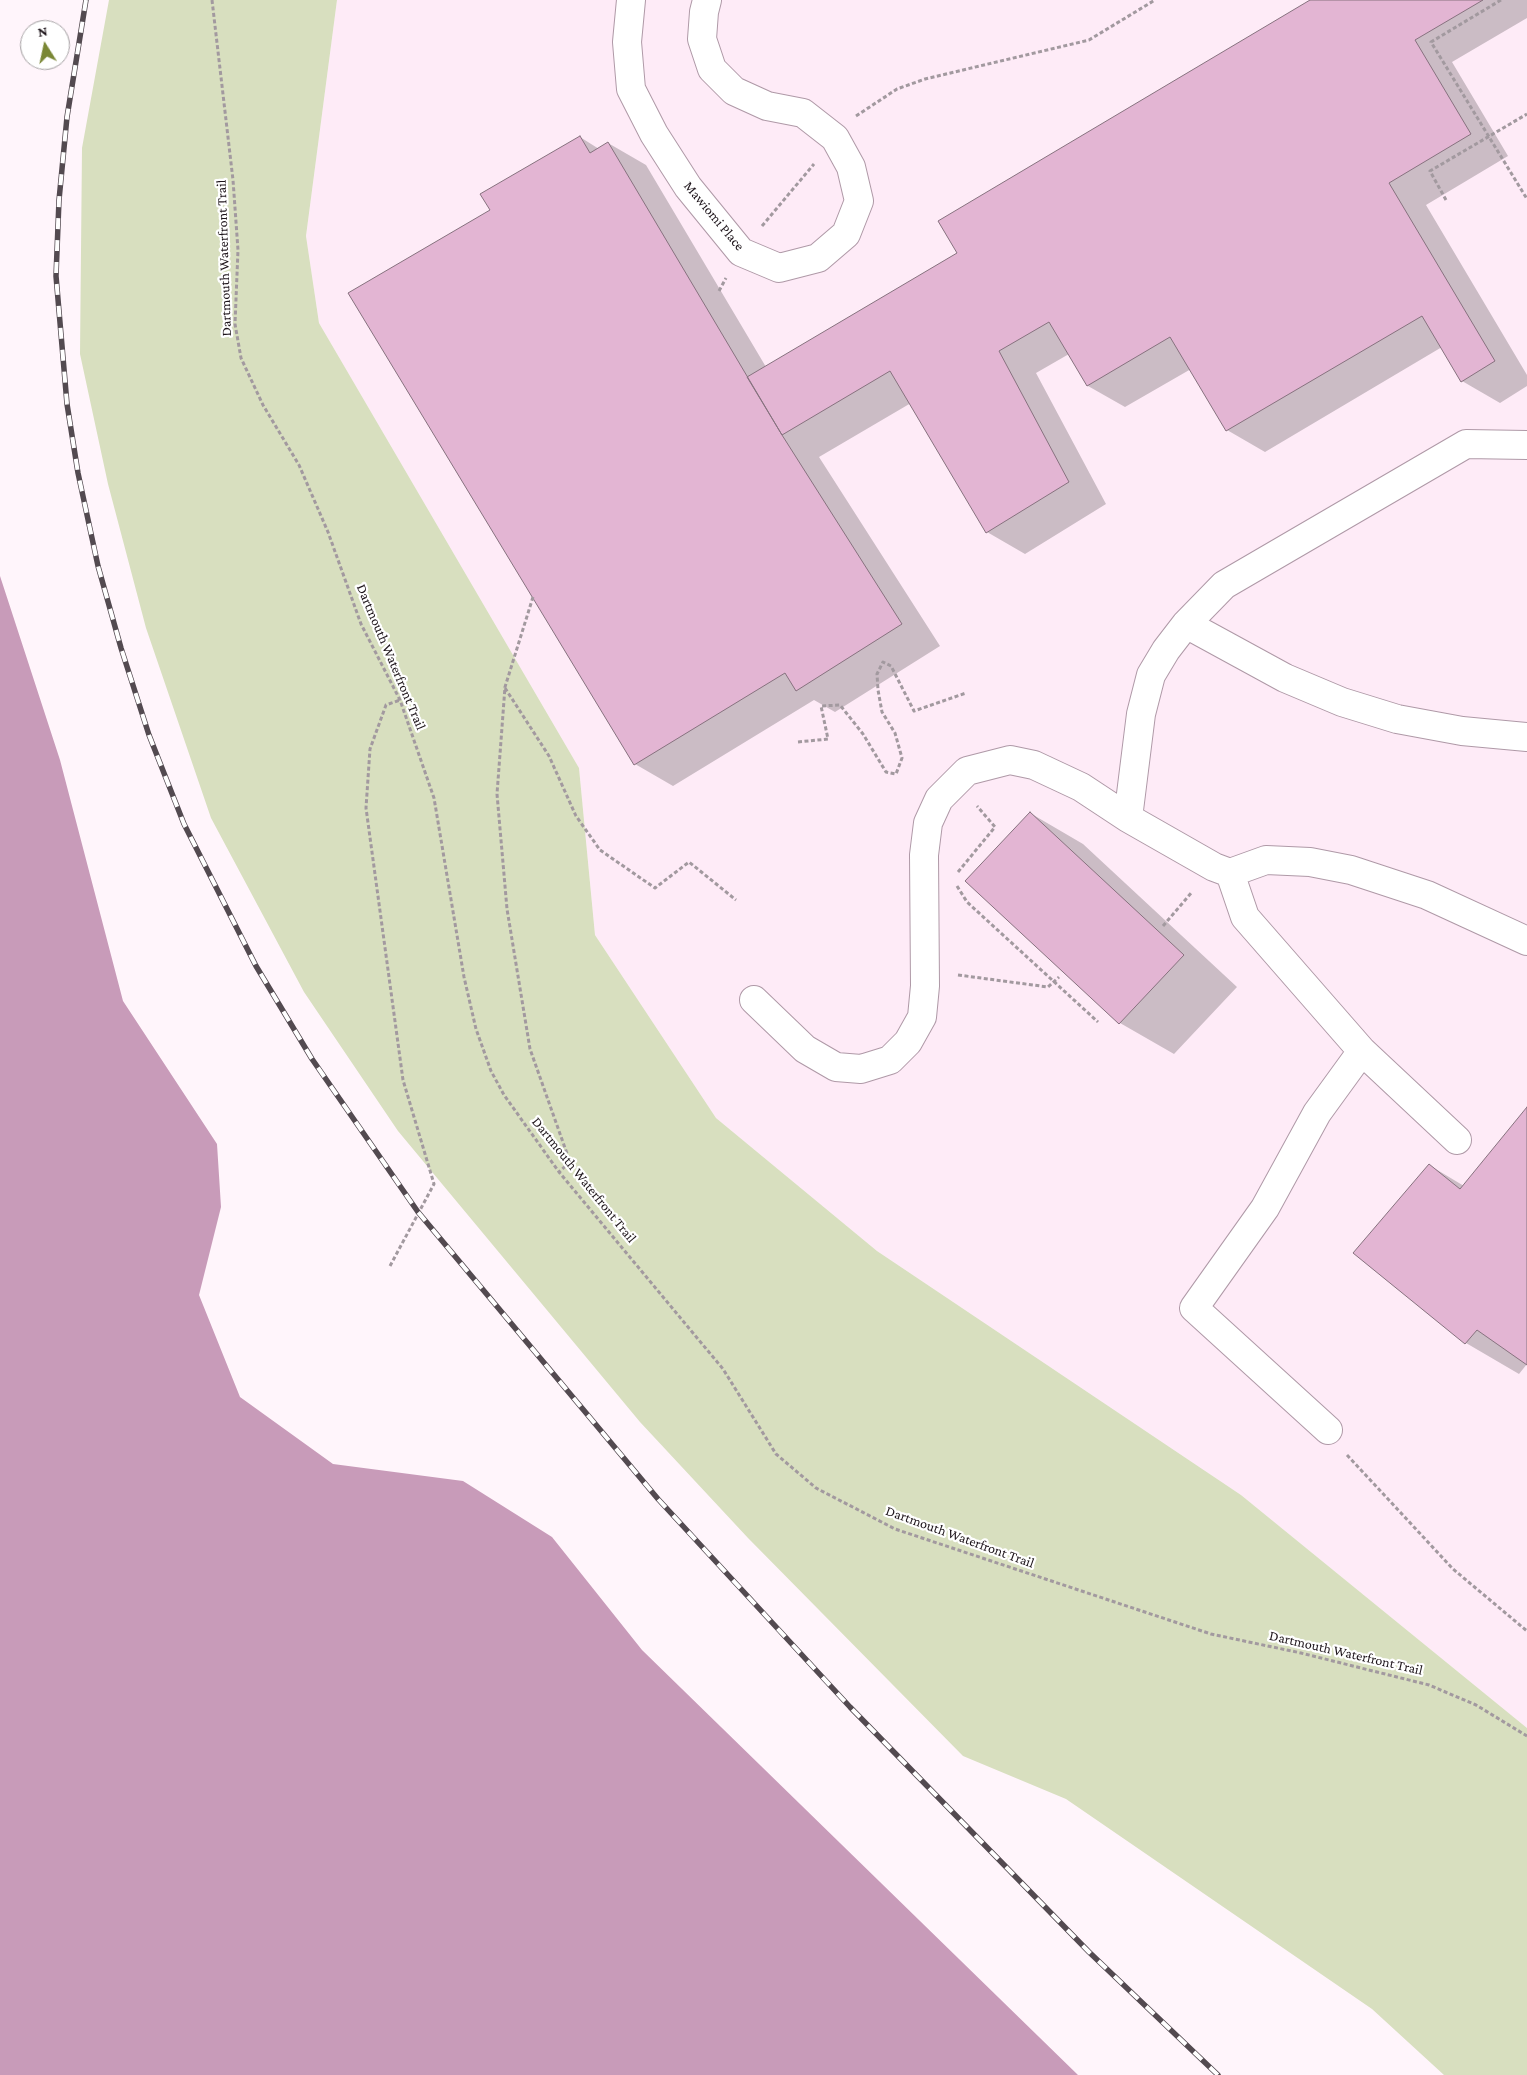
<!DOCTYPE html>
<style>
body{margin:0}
#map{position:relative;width:1527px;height:2075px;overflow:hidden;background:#fff5fb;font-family:"Crimson Pro",serif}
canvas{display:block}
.north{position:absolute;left:20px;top:20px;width:50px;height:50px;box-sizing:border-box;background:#fff;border:1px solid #a5a1a3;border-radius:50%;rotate:350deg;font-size:14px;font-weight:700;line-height:20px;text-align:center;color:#1d141a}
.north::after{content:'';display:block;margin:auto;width:18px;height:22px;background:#7a8735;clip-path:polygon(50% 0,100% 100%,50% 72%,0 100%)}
</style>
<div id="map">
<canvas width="1527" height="2075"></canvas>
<div class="north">N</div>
</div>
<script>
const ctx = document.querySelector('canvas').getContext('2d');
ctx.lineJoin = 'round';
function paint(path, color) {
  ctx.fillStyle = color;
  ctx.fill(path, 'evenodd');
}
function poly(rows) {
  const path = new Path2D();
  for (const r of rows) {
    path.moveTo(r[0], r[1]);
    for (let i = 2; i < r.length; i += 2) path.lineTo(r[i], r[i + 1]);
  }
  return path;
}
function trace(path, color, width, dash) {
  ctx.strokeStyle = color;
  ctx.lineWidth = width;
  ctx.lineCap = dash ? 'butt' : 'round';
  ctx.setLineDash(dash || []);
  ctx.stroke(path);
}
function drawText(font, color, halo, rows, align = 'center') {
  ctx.font = font + ' "Crimson Pro",serif';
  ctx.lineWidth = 4.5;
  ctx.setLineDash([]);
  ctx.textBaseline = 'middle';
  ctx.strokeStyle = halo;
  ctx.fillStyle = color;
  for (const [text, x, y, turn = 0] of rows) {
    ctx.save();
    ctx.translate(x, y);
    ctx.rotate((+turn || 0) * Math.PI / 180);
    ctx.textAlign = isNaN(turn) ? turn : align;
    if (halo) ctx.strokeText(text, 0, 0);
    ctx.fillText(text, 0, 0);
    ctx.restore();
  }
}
paint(poly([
 [337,0,1527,0,1527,1728,1241,1495,877,1251,716,1118,595,935,579,768,319,323,306,236]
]), '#feebf7');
paint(poly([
 [109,0,337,0,306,236,319,323,579,768,595,935,716,1118,877,1251,1241,1495,1527,1728,1527,2075,1444,2075,1372,2009,1066,1799,963,1756,748,1538,640,1422,398,1131,304,992,211,818,146,628,108,484,80,354,82,148]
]), '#d8dfbf');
paint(poly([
 [0,576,60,760,123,1001,217,1144,221,1207,199,1295,240,1397,333,1464,463,1481,552,1537,642,1650,1078,2075,0,2075]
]), '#c89bb9');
paint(poly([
 [1313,0,1527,0,1527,18,1452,62,1508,156,1426,205,1527,375,1527,386,1500,403,1462,381,1442,347,1265,452,1227,430,1191,369,1125,407,1088,386,1069,354,1036,373,1106,504,1025,554,987,532,911,403,819,457,940,646,835,712,814,700,673,786,635,764,349,293,491,210,580,137,599,149,608,143,646,165,766,367,958,253],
 [1030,813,1083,844,1237,987,1174,1054,1120,1023,967,881],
 [1527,1109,1527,1364,1519,1374,1466,1343,1429,1165,1464,1186]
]), '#0003');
const building = poly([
 [1310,0,1483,0,1415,40,1471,134,1389,183,1495,361,1461,382,1422,316,1226,431,1170,337,1087,386,1049,322,999,351,1069,482,986,533,890,371,782,435,747,377,957,253,938,221,1310,0],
 [580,136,590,153,608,142,782,435,902,624,796,691,785,673,634,765,348,293,490,210,480,194,580,136],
 [1030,812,1184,955,1119,1024,965,881,1030,812],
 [1527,1107,1527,1365,1477,1330,1465,1344,1353,1253,1429,1164,1460,1189,1527,1107]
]);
paint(building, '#e3b5d3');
trace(building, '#87727f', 1);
const minor = poly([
 [631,0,627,42,631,89,654,134,688,187,741,252,779,268,818,258,846,234,859,201,851,167,835,138,803,113,767,106,734,91,712,69,702,39,704,12,707,0],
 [1186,624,1285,678,1342,702,1397,719,1462,731,1527,737],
 [1128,818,1141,714,1151,675,1166,650,1186,624,1224,585,1466,444,1527,445],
 [1230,873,1245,917,1362,1051,1317,1113,1265,1208,1194,1308,1328,1430],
 [754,1000,805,1049,836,1067,861,1069,890,1060,908,1042,922,1017,925,986,924,855,928,823,939,799,967,771,1010,760,1034,765,1081,787,1128,818,1214,867,1230,873,1266,860,1310,862,1351,870,1427,895,1527,941],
 [1362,1051,1457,1140]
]);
trace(minor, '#af99a7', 30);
trace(poly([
 [212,0,233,180,238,250,235,324,241,358,263,405,299,465,328,532,361,624,400,700,434,798,464,977,476,1029,491,1071,504,1095,559,1172,723,1369,776,1454,816,1488,895,1529,1211,1634,1301,1653,1429,1685,1476,1705,1527,1736],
 [1501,0,1431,42,1527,199],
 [856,116,897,89,925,79,1089,40,1155,0],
 [1446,200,1430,171,1527,114],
 [762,226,814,164],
 [719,291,726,278],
 [533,597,505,687,497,794,507,909,530,1049,570,1162,559,1172],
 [505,688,549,756,576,816,600,850,655,888,689,862,736,900],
 [798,742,828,739,821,706,840,705,863,734,886,772,896,774,902,758,895,733,882,712,878,690,877,674,883,662,891,666,914,711,966,693],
 [958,872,995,827,977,806],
 [957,886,967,902,1098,1022],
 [1163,926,1192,892],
 [958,975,1048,987,1059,977],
 [390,1266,434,1184,403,1080,366,808,370,749,386,705,400,700],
 [1347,1455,1453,1569,1527,1631]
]), '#a2999f', 3, [4, 2.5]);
trace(minor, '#fff', 28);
const rail = poly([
 [86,0,67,117,59,200,56,276,67,404,78,473,98,566,121,648,149,735,184,824,256,966,312,1059,418,1212,658,1499,850,1707,1089,1952,1218,2075]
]);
trace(rail, '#534a50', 5.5);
trace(rail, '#fff', 4, [11]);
drawText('14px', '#1d141a', '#fff', [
 ["Mawiomi Place",714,216,50],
 ["Dartmouth Waterfront Trail",224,258,-92],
 ["Dartmouth Waterfront Trail",391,657,67],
 ["Dartmouth Waterfront Trail",584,1180,51],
 ["Dartmouth Waterfront Trail",960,1537,20],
 ["Dartmouth Waterfront Trail",1346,1653,13]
]);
</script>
